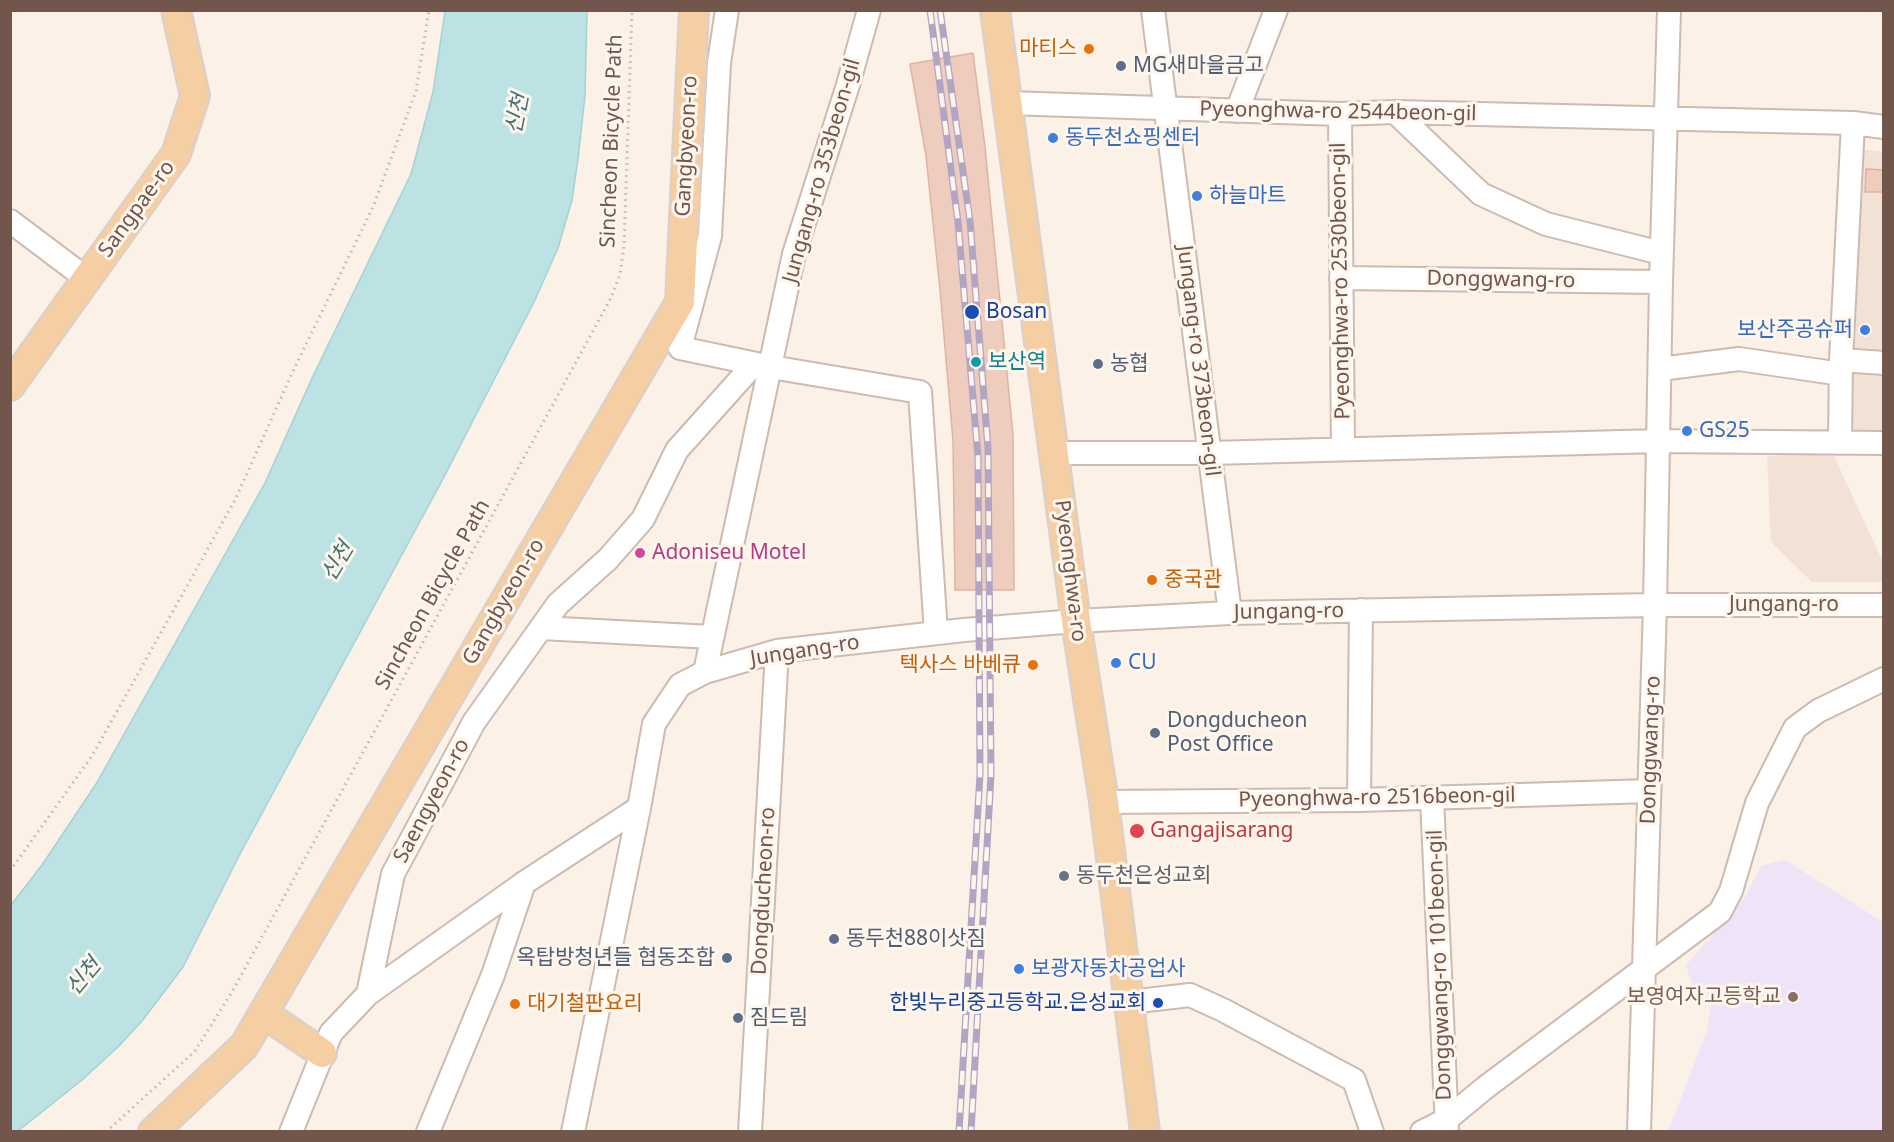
<!DOCTYPE html>
<meta charset="utf-8">
<style>
body{margin:0}
#map{position:relative;width:1894px;height:1142px;overflow:hidden;background:#fbf1e6;font-family:"Noto Sans",sans-serif}
canvas{display:block}
.frame{position:absolute;inset:0;border:12px solid #72564c;pointer-events:none}
</style>
<div id="map">
<canvas width="1894" height="1142"></canvas>
<div class="frame"></div>
</div>
<script>
const ctx = document.querySelector('canvas').getContext('2d');
ctx.lineJoin = 'round';
function paint(path, color) {
  ctx.fillStyle = color;
  ctx.fill(path, 'evenodd');
}
function poly(rows) {
  const path = new Path2D();
  for (const r of rows) {
    path.moveTo(r[0], r[1]);
    for (let i = 2; i < r.length; i += 2) path.lineTo(r[i], r[i + 1]);
  }
  return path;
}
function trace(path, color, width, dash) {
  ctx.strokeStyle = color;
  ctx.lineWidth = width;
  ctx.lineCap = dash ? 'butt' : 'round';
  ctx.setLineDash(dash || []);
  ctx.stroke(path);
}
function drawText(font, color, halo, rows, align = 'center') {
  ctx.font = font + ' "Noto Sans","Noto Sans KR",sans-serif';
  ctx.lineWidth = 6;
  ctx.setLineDash([]);
  ctx.textBaseline = 'middle';
  ctx.strokeStyle = halo;
  ctx.fillStyle = color;
  for (const [text, x, y, turn = 0] of rows) {
    ctx.save();
    ctx.translate(x, y);
    ctx.rotate((+turn || 0) * Math.PI / 180);
    ctx.textAlign = isNaN(turn) ? turn : align;
    if (halo) ctx.strokeText(text, 0, 0);
    ctx.fillText(text, 0, 0);
    ctx.restore();
  }
}
paint(poly([
 [1853,148,1883,152,1884,437,1844,438],
 [1833,454,1883,562,1883,582,1812,582,1771,542,1767,456]
]), '#f2e2d5');
paint(poly([
 [1785,860,1883,922,1883,1131,1668,1132,1707,1031,1711,1004,1694,991,1686,965,1745,897,1761,866]
]), '#eee3f7');
const water = poly([
 [445,11,587,11,585,96,578,159,572,200,558,248,535,300,444,477,240,854,183,967,142,1021,118,1047,82,1080,18,1131,11,1131,11,905,42,865,96,784,265,483,313,376,411,174,433,92,445,11]
]);
paint(water, '#bce2e3');
trace(water, '#a3d2d4', 1.5);
const building = poly([
 [973,53,985,147,1013,435,1014,590,955,590,953,441,940,289,926,156,910,64,973,53],
 [1866,169,1884,170,1884,192,1865,192,1866,169]
]);
paint(building, '#eecdbf');
trace(building, '#e0b2a1', 1.5);
const minor = poly([
 [727,10,719,63,710,236,680,348,771,367,920,392,936,633],
 [1153,10,1230,613],
 [1008,103,1340,114,1395,112,1853,123,1884,127],
 [1237,111,1276,10],
 [1395,112,1481,194,1546,224,1661,253],
 [1340,114,1343,449],
 [10,221,87,279],
 [1341,278,1661,282],
 [1841,360,1884,363],
 [1660,369,1739,359,1841,374],
 [1840,443,1841,360,1853,123],
 [1054,453,1210,453,1659,441,1884,443],
 [541,628,712,637],
 [705,672,794,254,848,85,869,10],
 [1432,798,1447,1129],
 [1359,800,1361,610],
 [1104,802,1359,800,1649,791],
 [368,994,393,874,474,722,558,604,608,559,643,519,677,450,754,364],
 [1129,1002,1190,995,1223,1010,1354,1080,1372,1132],
 [291,1132,331,1033,368,994,524,883,639,808],
 [428,1132,493,975,524,883],
 [573,1132,639,808,654,724,680,685,705,672,777,651,964,630,1076,621,1230,613,1655,605,1884,605],
 [750,1132,777,651],
 [1422,1132,1446,1120,1486,1087,1720,912,1731,891,1757,803,1795,728,1818,711,1884,679],
 [1639,1132,1655,605,1661,282,1669,10]
]);
const major = poly([
 [995,10,1076,621,1104,802,1145,1132],
 [10,386,176,154,195,96,176,10],
 [263,1013,322,1053],
 [153,1132,244,1046,680,302,694,10]
]);
trace(minor, '#cebab0', 26);
trace(major, '#d8d0cd', 32);
trace(poly([
 [10,871,92,756,235,500,294,369,373,207,416,91,429,10],
 [106,1132,195,1051,232,992,611,298,620,274,624,247,632,10]
]), '#d3b0a3', 3, [1.5, 4.5]);
trace(minor, '#fff', 22);
trace(major, '#f5cea3', 28);
const rail = poly([
 [930,10,958,222,978,457,980,774,959,1132],
 [940,10,970,221,988,448,991,775,971,1132]
]);
trace(rail, '#b2a5c4', 7);
trace(rail, '#fef5ec', 4.5, [14]);
for (const [x, y, r, color] of [
 [1089,49,6,"#e8710a"],
 [1121,66,6,"#5c6f8a"],
 [1053,138,6,"#3f7fe0"],
 [1197,196,6,"#3f7fe0"],
 [972,312,8,"#1a4fb4"],
 [1865,330,6,"#3f7fe0"],
 [976,362,6,"#0f9aa8"],
 [1098,364,6,"#5c6f8a"],
 [1687,431,6,"#3f7fe0"],
 [640,553,6,"#d1479c"],
 [1152,580,6,"#e8710a"],
 [1116,663,6,"#3f7fe0"],
 [1033,665,6,"#e8710a"],
 [1155,733,6,"#5c6f8a"],
 [1137,831,8,"#e0444e"],
 [1064,876,6,"#6b7280"],
 [834,939,6,"#5c6f8a"],
 [727,958,6,"#5c6f8a"],
 [1019,969,6,"#3f7fe0"],
 [1793,997,6,"#8d6e63"],
 [1158,1003,6,"#1a4fb4"],
 [515,1004,6,"#e8710a"],
 [738,1018,6,"#5c6f8a"]
]) {
  const dot = new Path2D();
  dot.arc(x, y, r, 0, 2 * Math.PI);
  ctx.fillStyle = color;
  ctx.fill(dot);
  trace(dot, '#fef5ec', 2);
}
drawText('21px', '#c56008', '#fef5ec', [
 ["마티스",1077,49],
 ["중국관",1164,580,"left"],
 ["텍사스 바베큐",1021,665],
 ["대기철판요리",527,1004,"left"]
], 'right');
drawText('21px', '#4e5e75', '#fef5ec', [
 ["MG새마을금고",1133,66],
 ["농협",1110,364],
 ["Dongducheon",1167,721],
 ["Post Office",1167,745],
 ["동두천88이삿짐",846,939],
 ["옥탑방청년들 협동조합",715,958,"right"],
 ["짐드림",750,1018]
], 'left');
drawText('21px', '#72564c', '#fef5ec', [
 ["Pyeonghwa-ro 2544beon-gil",1338,112,1],
 ["Sincheon Bicycle Path",612,141,-88],
 ["Gangbyeon-ro",687,146,-87],
 ["Jungang-ro 353beon-gil",822,171,-74],
 ["Sangpae-ro",137,209,-54],
 ["Donggwang-ro",1501,280,1],
 ["Pyeonghwa-ro 2530beon-gil",1341,281,-91],
 ["Jungang-ro 373beon-gil",1198,361,83],
 ["Pyeonghwa-ro",1070,571,83],
 ["Sincheon Bicycle Path",433,595,-61],
 ["Gangbyeon-ro",504,602,-60],
 ["Jungang-ro",1784,605],
 ["Jungang-ro",1289,612,-1],
 ["Jungang-ro",805,651,-9],
 ["Donggwang-ro",1651,750,-88],
 ["Pyeonghwa-ro 2516beon-gil",1377,798,-1],
 ["Saengyeon-ro",432,801,-62],
 ["Dongducheon-ro",764,891,-87],
 ["Donggwang-ro 101beon-gil",1440,965,-92]
]);
drawText('21px', '#366cbe', '#fef5ec', [
 ["동두천쇼핑센터",1065,138],
 ["하늘마트",1209,196],
 ["보산주공슈퍼",1853,330,"right"],
 ["GS25",1699,431],
 ["CU",1128,663],
 ["보광자동차공업사",1031,969]
], 'left');
drawText('21px', '#164399', '#fef5ec', [
 ["Bosan",986,312],
 ["한빛누리중고등학교.은성교회",1146,1003,"right"]
], 'left');
drawText('21px', '#0d838f', '#fef5ec', [
 ["보산역",988,362]
], 'left');
drawText('21px', '#b23c85', '#fef5ec', [
 ["Adoniseu Motel",652,553]
], 'left');
drawText('21px', '#be3a42', '#fef5ec', [
 ["Gangajisarang",1150,831]
], 'left');
drawText('21px', '#5b616d', '#fef5ec', [
 ["동두천은성교회",1076,876]
], 'left');
drawText('21px', '#785e54', '#fef5ec', [
 ["보영여자고등학교",1781,997]
], 'right');
drawText('italic 22px', '#417377', '#fef5ec', [
 ["신천",518,114,-79],
 ["신천",338,562,-59],
 ["신천",84,977,-50]
]);
</script>
